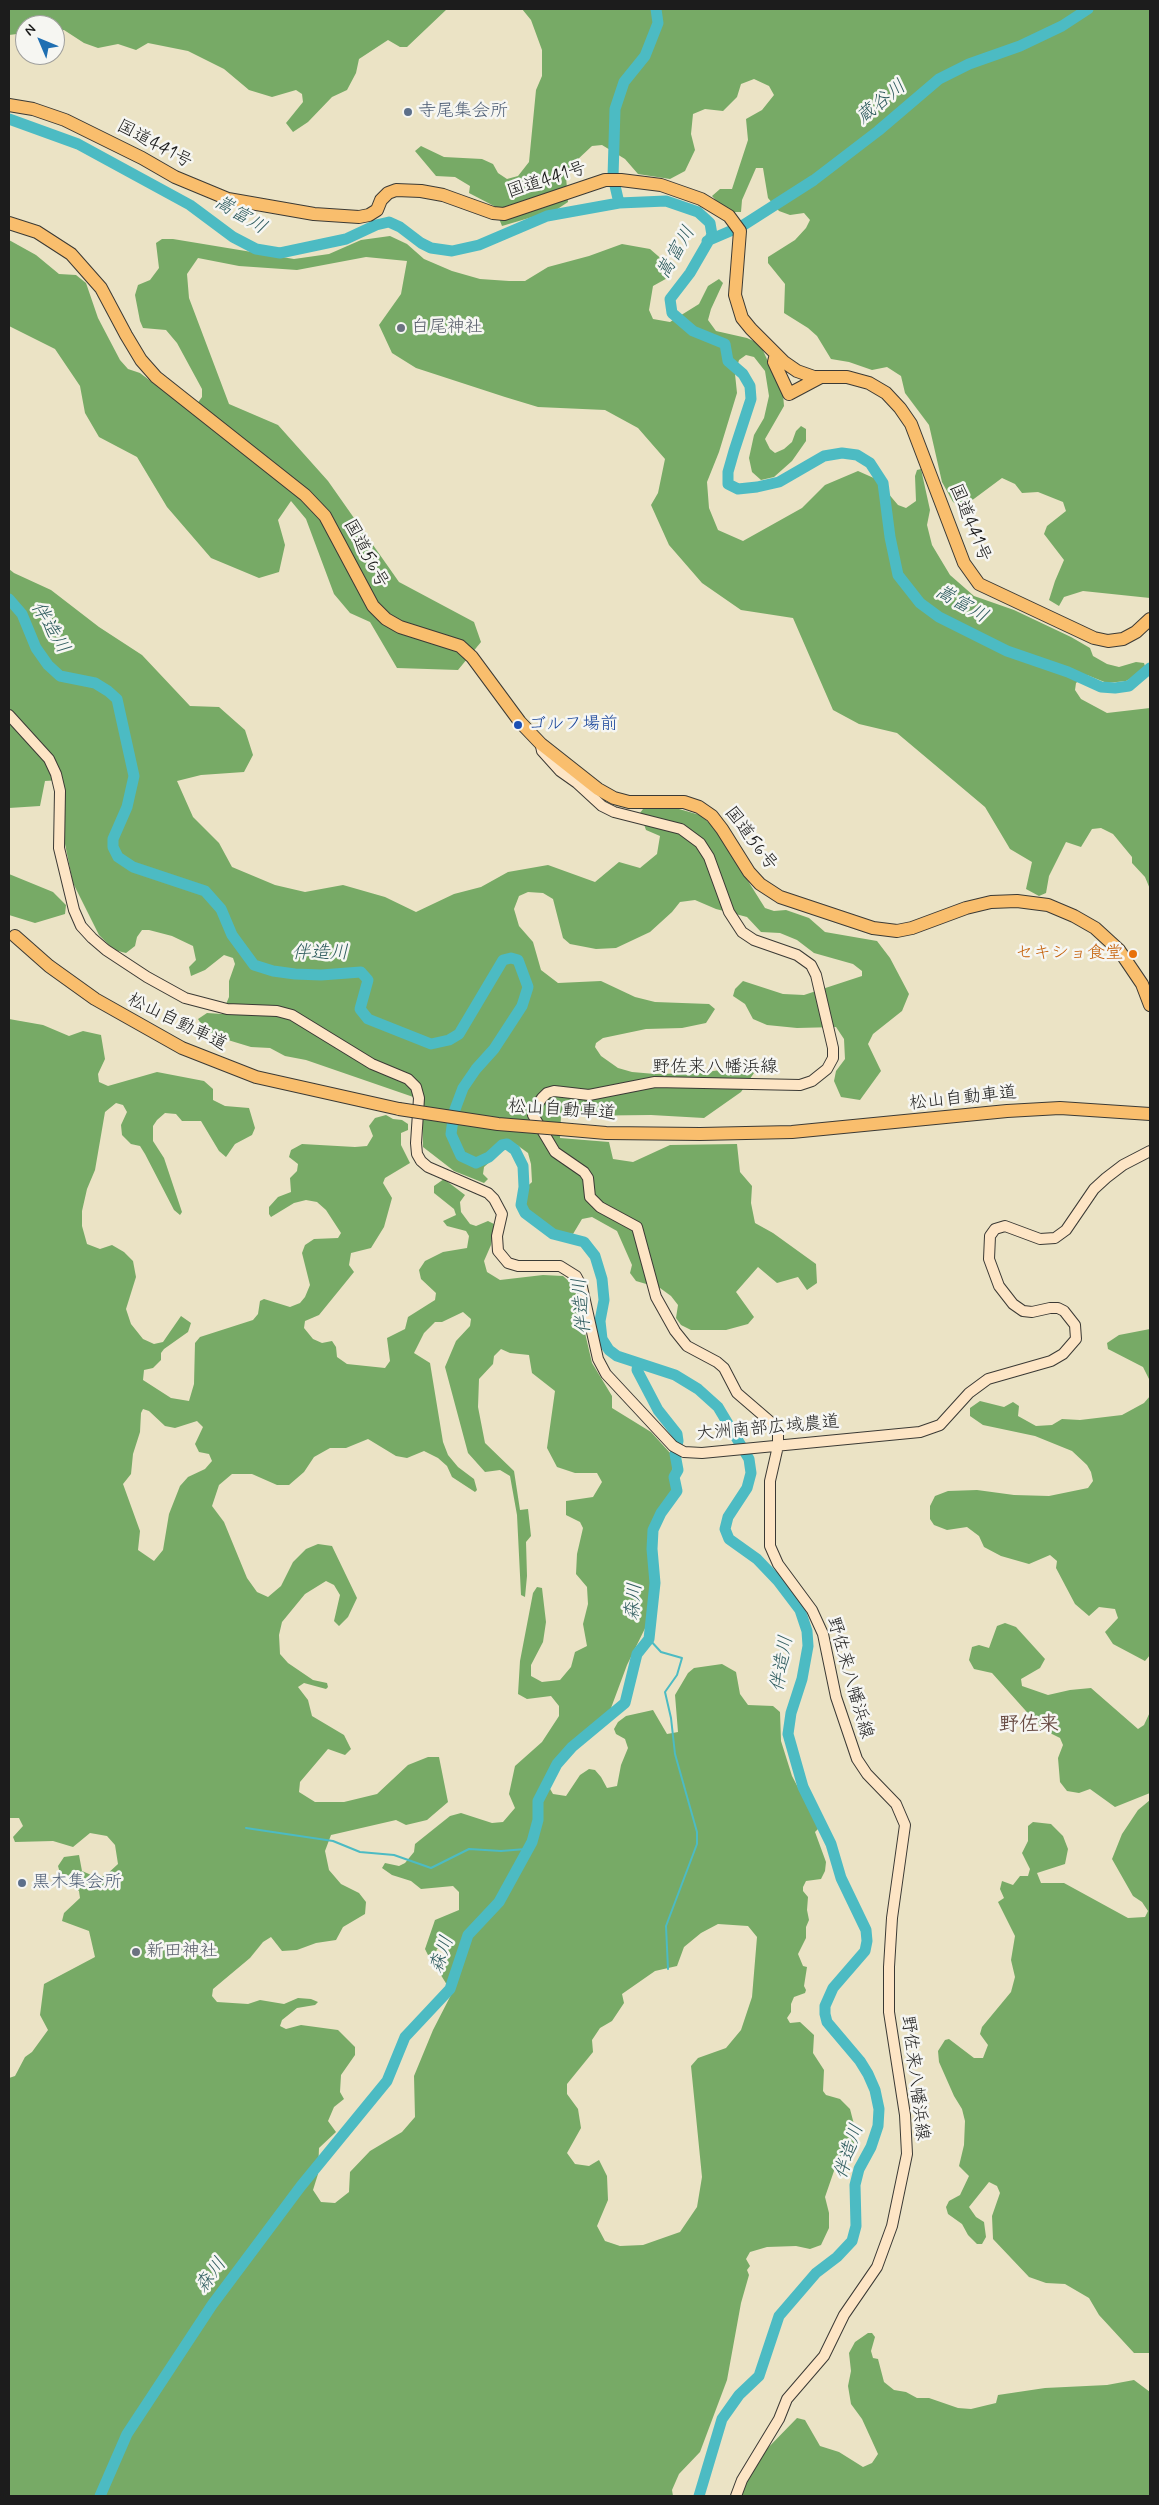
<!DOCTYPE html>
<meta charset="utf-8">
<style>
body{margin:0}
#map{position:relative;width:1159px;height:2505px;overflow:hidden;background:#ebe3c5;font-family:Mynerve,sans-serif}
canvas{display:block}
.frame{position:absolute;inset:0;border:10px solid #1c1c1c;pointer-events:none}
.north{position:absolute;left:15px;top:15px;width:50px;height:50px;box-sizing:border-box;background:#f6f6f2;border:1px solid #9f9f9c;border-radius:50%;rotate:315deg;font-size:14px;font-weight:700;line-height:20px;text-align:center;color:#1c1c1c}
.north::after{content:'';display:block;margin:auto;width:18px;height:22px;background:#1f6fb2;clip-path:polygon(50% 0,100% 100%,50% 72%,0 100%)}
</style>
<div id="map">
<canvas width="1159" height="2505"></canvas>
<div class="frame"></div>
<div class="north">N</div>
</div>
<script>
const ctx = document.querySelector('canvas').getContext('2d');
ctx.lineJoin = 'round';
function paint(path, color) {
  ctx.fillStyle = color;
  ctx.fill(path, 'evenodd');
}
function poly(rows) {
  const path = new Path2D();
  for (const r of rows) {
    path.moveTo(r[0], r[1]);
    for (let i = 2; i < r.length; i += 2) path.lineTo(r[i], r[i + 1]);
  }
  return path;
}
function trace(path, color, width, dash) {
  ctx.strokeStyle = color;
  ctx.lineWidth = width;
  ctx.lineCap = dash ? 'butt' : 'round';
  ctx.setLineDash(dash || []);
  ctx.stroke(path);
}
function drawText(font, color, halo, rows, align = 'center') {
  ctx.font = font + ' Mynerve,"Klee One",sans-serif';
  ctx.lineWidth = 5;
  ctx.setLineDash([]);
  ctx.textBaseline = 'middle';
  ctx.strokeStyle = halo;
  ctx.fillStyle = color;
  for (const [text, x, y, turn = 0] of rows) {
    ctx.save();
    ctx.translate(x, y);
    ctx.rotate((+turn || 0) * Math.PI / 180);
    ctx.textAlign = isNaN(turn) ? turn : align;
    if (halo) ctx.strokeText(text, 0, 0);
    ctx.fillText(text, 0, 0);
    ctx.restore();
  }
}
paint(poly([
 [9,9,447,9,407,47,400,47,388,40,359,59,356,73,347,90,332,97,308,122,293,132,286,123,303,102,302,94,296,90,272,97,249,90,224,69,188,51,148,43,136,50,118,44,98,48,84,43,64,30,55,30,55,25,25,25,25,33,9,35],
 [522,9,1150,9,1150,598,1083,591,1064,597,1059,606,1049,600,1055,581,1064,560,1044,534,1047,526,1066,511,1063,502,1038,492,1022,493,1015,484,1002,478,963,507,953,502,942,482,929,425,905,393,901,376,887,367,872,370,849,362,831,359,817,336,808,328,784,313,785,284,768,263,768,257,795,240,806,228,810,220,804,213,790,215,779,211,768,198,763,168,756,168,742,200,741,212,734,212,719,204,712,196,720,189,732,189,748,140,746,119,762,110,774,95,769,86,754,79,741,84,737,97,723,111,705,109,693,114,691,134,695,150,685,171,670,179,638,174,625,159,602,145,592,146,576,161,566,176,568,202,556,210,502,226,494,206,469,193,470,186,455,177,436,176,415,151,421,146,444,157,482,159,493,164,498,173,507,179,518,176,529,162,536,90,542,76,542,50,531,20],
 [390,236,407,244,424,259,452,271,480,279,509,281,525,281,548,267,589,256,622,244,650,249,665,262,671,276,653,286,649,310,653,319,670,322,699,304,708,286,719,279,723,283,711,309,708,320,716,331,747,338,760,344,783,394,784,406,765,439,770,449,775,453,784,449,792,442,796,431,801,426,806,429,806,441,792,461,774,477,761,480,752,472,749,458,754,435,764,418,769,396,765,371,754,357,746,355,739,360,735,374,737,393,719,452,707,482,709,508,718,530,743,541,802,508,825,485,858,471,876,479,898,505,906,508,916,501,915,476,917,470,921,469,930,510,927,525,932,545,950,575,974,596,1014,610,1071,637,1090,648,1093,656,1107,664,1119,667,1136,662,1144,663,1145,666,1139,674,1126,681,1107,683,1087,675,1076,683,1075,690,1081,699,1107,713,1150,708,1150,889,1145,877,1132,863,1132,857,1113,834,1101,828,1092,829,1081,847,1066,842,1049,876,1046,893,1039,896,1026,889,1032,862,1010,849,985,807,897,733,859,724,833,710,793,618,741,610,702,583,669,545,651,505,658,493,665,459,638,428,605,410,538,407,505,397,416,368,392,353,379,325,401,294,407,261,366,257,297,270,239,266,198,258,187,274,189,298,229,404,278,425,328,481,399,582,474,622,481,642,458,670,397,668,370,622,350,613,334,594,306,519,291,501,278,520,285,545,279,572,259,578,211,558,167,507,137,457,99,437,85,413,80,386,55,349,9,326,9,240,36,255,59,274,76,275,86,283,98,318,120,360,128,369,140,373,191,412,202,397,202,389,177,343,166,330,143,328,140,321,135,295,138,285,150,280,159,268,156,243,162,239,173,239,294,259,329,254,361,240],
 [9,569,14,573,51,590,99,627,142,655,190,706,219,707,245,730,253,755,244,772,201,775,177,781,193,817,219,843,232,867,275,885,305,892,343,885,385,897,416,912,454,894,481,887,508,872,548,865,595,882,619,862,640,868,657,854,660,836,646,830,640,813,643,809,654,807,679,809,700,815,714,827,765,908,774,911,786,910,809,918,825,932,877,941,890,958,909,994,902,1011,873,1034,868,1044,881,1071,860,1100,841,1097,834,1081,836,1071,845,1059,844,1039,836,1027,797,1028,767,1025,753,1019,745,1004,733,996,735,989,743,981,783,994,804,995,862,976,862,971,853,964,814,953,797,940,780,933,761,932,747,917,716,909,695,900,680,902,672,912,650,932,616,948,596,949,570,944,563,938,553,899,543,893,528,892,519,896,514,909,519,926,533,942,541,970,558,983,601,981,635,997,655,1002,709,1004,715,1009,706,1023,682,1028,646,1029,603,1038,596,1043,595,1047,601,1056,618,1068,632,1072,655,1074,700,1073,747,1066,754,1073,741,1092,704,1118,651,1115,561,1116,560,1138,609,1142,613,1159,633,1162,670,1145,737,1144,740,1172,752,1186,751,1203,755,1223,773,1233,816,1264,817,1283,807,1290,798,1277,777,1283,758,1267,736,1292,754,1317,748,1324,726,1330,691,1330,681,1325,676,1318,678,1305,671,1296,660,1288,636,1281,630,1273,632,1265,617,1231,592,1217,582,1219,573,1234,552,1230,520,1207,517,1202,519,1194,532,1182,531,1164,528,1153,517,1145,502,1151,484,1167,483,1174,488,1179,484,1183,454,1171,423,1147,422,1100,306,1060,285,1056,270,1048,251,1047,218,1037,205,1030,198,1019,207,1013,222,1014,229,997,229,981,235,964,233,958,224,955,205,970,191,976,189,967,196,960,193,946,172,936,149,930,142,930,137,937,135,946,126,953,114,950,99,935,73,883,65,844,65,794,62,780,45,781,40,806,9,808],
 [9,874,53,892,66,905,65,914,35,923,9,915],
 [9,1019,43,1025,69,1036,83,1031,101,1035,105,1059,98,1074,99,1082,108,1086,157,1072,204,1081,213,1089,213,1100,225,1106,249,1108,255,1128,252,1135,235,1144,226,1157,219,1151,201,1121,182,1121,176,1114,165,1113,157,1120,153,1126,153,1141,164,1158,182,1212,180,1215,174,1210,145,1154,140,1146,131,1144,122,1135,121,1125,127,1112,123,1105,116,1103,105,1112,95,1170,87,1189,82,1211,82,1226,87,1244,100,1249,112,1245,124,1252,133,1261,136,1277,126,1309,131,1324,143,1339,154,1344,163,1342,181,1316,191,1323,188,1332,164,1349,161,1353,161,1360,153,1368,144,1370,143,1380,171,1398,189,1401,194,1384,195,1343,200,1337,253,1320,258,1314,260,1301,264,1299,290,1307,300,1303,305,1297,310,1285,302,1253,305,1245,314,1239,338,1238,341,1233,326,1210,317,1202,306,1200,294,1203,271,1217,269,1214,269,1207,278,1197,291,1192,290,1178,297,1171,298,1164,289,1157,291,1150,302,1144,355,1147,367,1146,373,1136,369,1126,375,1118,386,1115,393,1119,402,1120,408,1124,408,1130,401,1133,401,1145,410,1163,385,1178,383,1183,392,1198,384,1227,371,1248,351,1253,349,1265,354,1272,319,1315,305,1321,304,1328,313,1339,322,1343,332,1341,336,1347,337,1357,347,1364,385,1368,390,1361,387,1338,405,1329,408,1317,435,1300,436,1293,421,1279,419,1270,425,1261,443,1252,467,1248,469,1236,466,1231,447,1226,443,1221,456,1215,454,1209,434,1193,434,1186,444,1179,465,1195,460,1202,461,1212,470,1224,476,1226,488,1221,494,1224,491,1245,484,1261,487,1272,500,1280,543,1275,563,1276,574,1286,592,1363,612,1396,612,1408,651,1432,671,1454,674,1464,671,1474,672,1494,652,1524,650,1541,657,1574,654,1610,627,1665,611,1708,611,1719,589,1738,576,1742,562,1753,548,1773,549,1787,553,1794,566,1796,580,1775,589,1769,595,1770,601,1777,607,1788,617,1786,621,1765,628,1748,625,1739,616,1734,614,1729,618,1722,626,1716,653,1710,667,1734,678,1732,675,1695,688,1673,694,1668,722,1664,736,1672,740,1694,748,1705,773,1706,780,1712,781,1741,792,1776,819,1828,815,1832,826,1862,825,1871,821,1879,806,1881,803,1887,803,1891,808,1897,807,1910,809,1920,806,1927,806,1938,798,1954,803,1966,807,1967,804,1986,806,1990,805,1993,794,1997,791,2004,791,2012,787,2018,790,2023,800,2022,814,2035,813,2053,824,2070,823,2091,826,2095,840,2099,850,2109,856,2132,854,2144,835,2168,825,2197,829,2213,829,2228,821,2245,810,2249,796,2246,767,2247,750,2252,746,2259,750,2266,747,2270,749,2275,741,2303,727,2380,700,2452,679,2474,672,2490,673,2496,9,2496,9,2078,15,2076,25,2057,32,2052,48,2030,40,2015,44,1984,95,1957,89,1931,62,1921,64,1913,80,1898,79,1891,60,1873,58,1866,64,1857,79,1855,82,1871,96,1877,105,1876,118,1864,115,1845,107,1836,90,1833,73,1847,53,1841,15,1842,13,1837,23,1826,19,1818,9,1818],
 [463,1312,471,1319,470,1326,456,1341,445,1367,468,1453,485,1472,500,1470,510,1476,517,1515,521,1595,525,1597,527,1576,526,1542,531,1536,528,1509,520,1510,514,1471,485,1443,478,1407,479,1379,493,1364,494,1356,501,1349,510,1353,529,1355,532,1373,555,1391,547,1448,557,1467,575,1473,597,1473,602,1482,593,1497,566,1501,566,1515,580,1522,583,1528,577,1554,576,1574,587,1587,588,1604,583,1624,587,1646,575,1652,571,1667,560,1680,542,1682,531,1676,531,1665,543,1642,546,1622,542,1588,537,1587,533,1593,520,1661,518,1694,527,1699,551,1696,559,1706,559,1716,542,1742,515,1766,509,1794,515,1808,503,1822,492,1823,461,1813,450,1816,415,1844,414,1852,405,1863,399,1866,385,1863,382,1868,392,1875,411,1881,421,1889,453,1886,459,1892,459,1910,435,1920,425,1949,428,1955,435,1955,437,1949,444,1947,450,1953,439,1972,452,1993,433,2030,414,2076,415,2117,402,2132,370,2151,350,2172,349,2192,335,2203,321,2202,313,2190,318,2174,319,2148,336,2132,328,2121,334,2107,344,2099,340,2092,341,2075,355,2055,355,2047,338,2030,301,2025,286,2029,280,2026,282,2020,297,2008,315,2005,318,2002,311,1999,298,1998,284,2004,260,2000,248,2004,217,2002,212,1996,213,1989,250,1958,263,1942,271,1937,282,1951,297,1950,316,1943,336,1940,343,1927,365,1914,366,1902,359,1893,341,1884,329,1870,325,1851,331,1835,396,1820,406,1825,427,1820,448,1802,439,1757,428,1757,408,1765,377,1794,344,1802,315,1802,299,1792,300,1782,328,1749,345,1755,351,1749,344,1735,312,1716,308,1700,298,1687,304,1683,326,1689,328,1687,327,1683,313,1680,288,1663,280,1654,279,1635,282,1622,305,1594,326,1581,334,1585,340,1595,334,1621,339,1626,348,1617,357,1598,332,1546,318,1544,306,1549,293,1562,281,1586,268,1597,257,1592,247,1578,224,1522,212,1506,219,1485,232,1474,252,1474,277,1485,289,1485,304,1472,314,1457,330,1448,346,1448,368,1439,396,1456,407,1458,424,1451,438,1458,447,1466,452,1477,475,1492,477,1490,474,1479,458,1467,448,1455,443,1442,430,1363,414,1353,424,1333,435,1322,442,1322],
 [143,1409,149,1411,165,1426,175,1428,197,1421,203,1427,195,1444,199,1452,209,1454,212,1461,205,1469,188,1477,180,1486,169,1514,163,1550,154,1561,138,1550,140,1531,123,1484,131,1474,133,1454,140,1432,141,1413],
 [718,1924,748,1926,757,1937,752,1997,741,2030,726,2048,698,2058,691,2066,702,2177,697,2207,680,2232,643,2245,620,2246,605,2241,597,2226,608,2200,607,2176,599,2160,589,2166,575,2164,567,2153,581,2128,578,2109,567,2094,567,2084,593,2052,592,2040,600,2028,612,2021,624,2003,622,1994,655,1971,677,1966,684,1947,701,1933],
 [1150,1329,1150,1381,1143,1367,1108,1349,1107,1343,1119,1335],
 [1150,1396,1150,1655,1145,1661,1113,1644,1105,1632,1118,1618,1115,1609,1099,1607,1089,1616,1075,1604,1056,1568,1057,1561,1050,1555,1029,1564,1001,1556,984,1547,979,1536,967,1527,947,1530,934,1525,930,1519,930,1506,935,1496,948,1491,977,1490,1014,1495,1049,1496,1088,1488,1093,1481,1091,1472,1087,1465,1072,1451,1035,1436,983,1425,970,1416,970,1408,980,1401,1004,1407,1013,1402,1019,1406,1018,1416,1036,1426,1052,1425,1062,1419,1080,1420,1122,1415,1144,1403],
 [1005,1623,1016,1627,1045,1659,1040,1668,1021,1679,1022,1686,1048,1695,1070,1690,1091,1688,1138,1729,1144,1725,1150,1712,1150,1793,1115,1807,1090,1789,1079,1793,1067,1791,1060,1782,1058,1758,1063,1745,1060,1738,1042,1729,992,1673,974,1669,969,1660,972,1647,979,1645,989,1648,997,1626],
 [1150,1800,1150,2353,1134,2353,1099,2315,1089,2298,1065,2284,1046,2283,1029,2277,993,2239,992,2216,1000,2193,997,2186,989,2182,969,2207,976,2217,984,2222,986,2237,982,2244,977,2244,968,2235,962,2224,948,2214,946,2207,949,2201,960,2195,969,2176,959,2166,964,2145,965,2121,962,2109,954,2096,939,2062,938,2051,945,2040,949,2039,974,2058,983,2058,988,2045,980,2034,982,2027,1011,1992,1015,1977,1011,1960,1015,1936,998,1902,1004,1898,1000,1889,1002,1881,1013,1885,1020,1876,1028,1876,1030,1869,1022,1853,1028,1841,1028,1826,1033,1822,1051,1824,1063,1836,1068,1849,1065,1864,1037,1873,1041,1883,1064,1883,1128,1918,1145,1917,1148,1911,1142,1902,1133,1896,1112,1859,1122,1834,1138,1810],
 [868,2333,872,2333,875,2337,871,2351,873,2358,878,2359,884,2382,894,2390,906,2392,917,2398,929,2398,958,2408,971,2409,996,2403,998,2395,1045,2388,1107,2385,1134,2380,1150,2392,1150,2496,740,2496,761,2455,797,2418,805,2420,820,2446,839,2452,863,2467,872,2463,878,2454,862,2419,851,2404,848,2386,851,2371,849,2353,855,2342]
]), '#7a6');
trace(poly([
 [649,1639,661,1652,682,1658,677,1675,665,1692,671,1718,675,1754,697,1832,697,1844,666,1926,668,1969],
 [246,1828,333,1841,360,1852,394,1855,431,1868,469,1849,501,1851,526,1849]
]), '#4cbbc3', 2);
trace(poly([
 [9,119,78,144,190,205,233,237,256,249,280,253,346,239,376,225,389,222,400,227,421,243,431,248,452,251,479,245,547,216,619,203,666,201,698,212,710,223,712,235,690,273,670,299,672,313,693,331,725,344,728,361,743,374,750,386,751,399,734,451,728,472,728,484,738,489,757,487,779,482,824,456,842,453,857,455,870,463,883,483,890,537,898,575,920,603,939,617,1007,651,1068,672,1101,687,1115,688,1129,686,1150,668],
 [619,203,613,177,615,109,624,82,645,56,658,23,656,9],
 [707,241,742,226,814,180,878,131,939,79,969,64,1020,46,1062,26,1088,9],
 [9,599,22,614,36,648,48,665,60,676,95,683,108,691,117,699,134,776,127,807,113,839,113,847,118,857,133,867,205,891,221,909,232,935,254,965,273,971,295,974,321,975,361,972,368,980,360,1009,368,1019,431,1044,449,1040,459,1034,503,960,511,958,518,960,528,987,522,1006,494,1049,476,1069,463,1088,454,1112,451,1134,461,1156,476,1163,489,1157,502,1145,507,1144,515,1150,523,1166,524,1187,521,1205,525,1213,553,1234,584,1242,595,1256,602,1279,604,1300,600,1321,602,1339,609,1350,617,1356,675,1375,698,1389,718,1407,749,1459,751,1473,747,1488,728,1517,725,1529,729,1539,757,1559,778,1581,800,1610,807,1631,808,1646,802,1679,791,1713,788,1734,803,1787,831,1844,841,1878,866,1930,867,1941,865,1951,833,1988,825,2006,825,2014,827,2022,860,2061,868,2074,875,2090,879,2109,878,2126,871,2147,859,2169,855,2185,856,2226,852,2241,837,2257,816,2273,779,2316,759,2376,739,2395,722,2419,699,2496],
 [100,2496,127,2434,212,2305,301,2186,387,2081,405,2037,450,1989,468,1935,499,1902,532,1842,538,1820,538,1801,557,1764,572,1747,625,1703,637,1654,649,1639,655,1583,652,1549,653,1530,661,1513,677,1491,674,1477,678,1470,675,1454,678,1441,677,1434,658,1410,637,1370,638,1364]
]), '#4cbbc3', 11);
const secondary = poly([
 [9,715,49,759,56,774,60,791,59,848,74,910,81,926,92,938,106,950,147,977,185,998,227,1009,277,1011,292,1015,372,1064,408,1079,416,1087,419,1098,416,1143,417,1154,421,1161,428,1167,488,1193,494,1199,502,1214,497,1236,498,1251,508,1263,518,1266,560,1266,576,1276,582,1287,598,1359,606,1374,673,1446,684,1452,702,1453,920,1432,940,1425,969,1393,988,1379,1051,1361,1063,1354,1076,1339,1075,1325,1064,1311,1058,1308,1050,1308,1032,1312,1023,1311,1013,1304,999,1286,989,1259,990,1236,995,1229,1005,1226,1040,1239,1055,1238,1066,1230,1094,1189,1106,1178,1123,1165,1150,1151],
 [541,746,542,751,560,771,577,783,602,806,614,812,681,829,700,843,709,857,729,912,742,932,754,940,797,955,811,965,816,975,833,1048,833,1058,827,1069,812,1081,800,1085,655,1082,589,1095,554,1091,547,1093,542,1098,535,1108,533,1115,555,1152,584,1172,588,1178,590,1197,600,1207,637,1227,656,1297,675,1331,687,1346,717,1362,724,1368,737,1393,773,1424,778,1434,778,1446,770,1481,770,1546,778,1564,812,1610,823,1634,836,1697,857,1759,867,1774,896,1804,905,1825,892,1918,889,1967,889,2012,905,2115,907,2154,892,2226,877,2267,844,2315,824,2356,787,2399,779,2419,742,2480,736,2496]
]);
const highway = poly([
 [9,105,33,109,65,120,142,158,175,177,228,199,314,214,359,217,369,215,377,210,381,200,388,193,396,190,421,191,443,195,493,213,504,214,605,180,621,180,661,185,701,199,729,216,740,231,735,295,742,318,751,329,784,362,797,371,814,377,847,377,869,383,886,393,900,408,911,424,964,563,979,584,1094,638,1108,641,1123,639,1136,632,1150,619],
 [9,223,37,232,71,254,101,288,126,335,141,360,156,377,305,495,325,516,373,606,386,619,400,627,460,646,472,657,520,722,541,744,598,789,614,798,629,802,684,802,699,807,712,816,722,829,749,872,760,884,780,897,873,928,897,931,912,928,966,908,991,902,1017,901,1048,905,1074,916,1095,928,1119,950,1142,984,1150,1005],
 [776,354,774,362,789,394,821,377],
 [15,936,49,966,95,999,182,1048,256,1077,399,1109],
 [560,1129,606,1133,700,1134,792,1132,1007,1111,1060,1108,1150,1114]
]);
trace(secondary, '#3b3a35', 12);
trace(highway, '#3b3a35', 14);
trace(secondary, '#fde5c5', 10);
trace(highway, '#f9be6d', 12);
const highwayBridge = poly([
 [399,1109,498,1124,560,1129]
]);
trace(highwayBridge, '#3b3a35', 14, []);
trace(highwayBridge, '#f9be6d', 12);
for (const [x, y, r, color] of [
 [408,112,5,"#5c6f8a"],
 [401,328,5,"#6b7280"],
 [518,725,5,"#1a4fb4"],
 [1133,954,5,"#e8710a"],
 [22,1883,5,"#5c6f8a"],
 [136,1952,5,"#6b7280"]
]) {
  const dot = new Path2D();
  dot.arc(x, y, r, 0, 2 * Math.PI);
  ctx.fillStyle = color;
  ctx.fill(dot);
  trace(dot, '#f6f6f2', 2);
}
drawText('18px', '#4e5e75', '#f6f6f2', [
 ["寺尾集会所",418,112],
 ["黒木集会所",32,1883]
], 'left');
drawText('18px', '#1c1c1c', '#f6f6f2', [
 ["国道441号",154,145,28],
 ["国道441号",547,181,-18],
 ["国道441号",969,523,68],
 ["国道56号",365,554,62],
 ["国道56号",750,839,53],
 ["松山自動車道",177,1023,26],
 ["野佐来八幡浜線",715,1068],
 ["松山自動車道",963,1099,-6],
 ["松山自動車道",562,1111,4],
 ["大洲南部広域農道",768,1429,-5],
 ["野佐来八幡浜線",849,1678,74],
 ["野佐来八幡浜線",914,2078,83]
]);
drawText('18px', '#5b616d', '#f6f6f2', [
 ["白尾神社",411,328],
 ["新田神社",146,1952]
], 'left');
drawText('18px', '#164399', '#f6f6f2', [
 ["ゴルフ場前",528,725]
], 'left');
drawText('18px', '#c56008', '#f6f6f2', [
 ["セキショ食堂",1123,954]
], 'right');
drawText('italic 19px', '#2f5c5f', '#f6f6f2', [
 ["蔵谷川",882,103,-39],
 ["嵩富川",240,216,31],
 ["嵩富川",677,253,-60],
 ["嵩富川",961,605,30],
 ["伴造川",49,628,59],
 ["伴造川",320,954],
 ["伴造川",583,1306,-95],
 ["森川",635,1602,-85],
 ["伴造川",783,1664,-80],
 ["森川",443,1955,-71],
 ["伴造川",850,2152,-72],
 ["森川",212,2276,-54]
]);
drawText('bold 20px', '#674a42', '#f6f6f2', [
 ["野佐来",1029,1726]
]);
</script>
